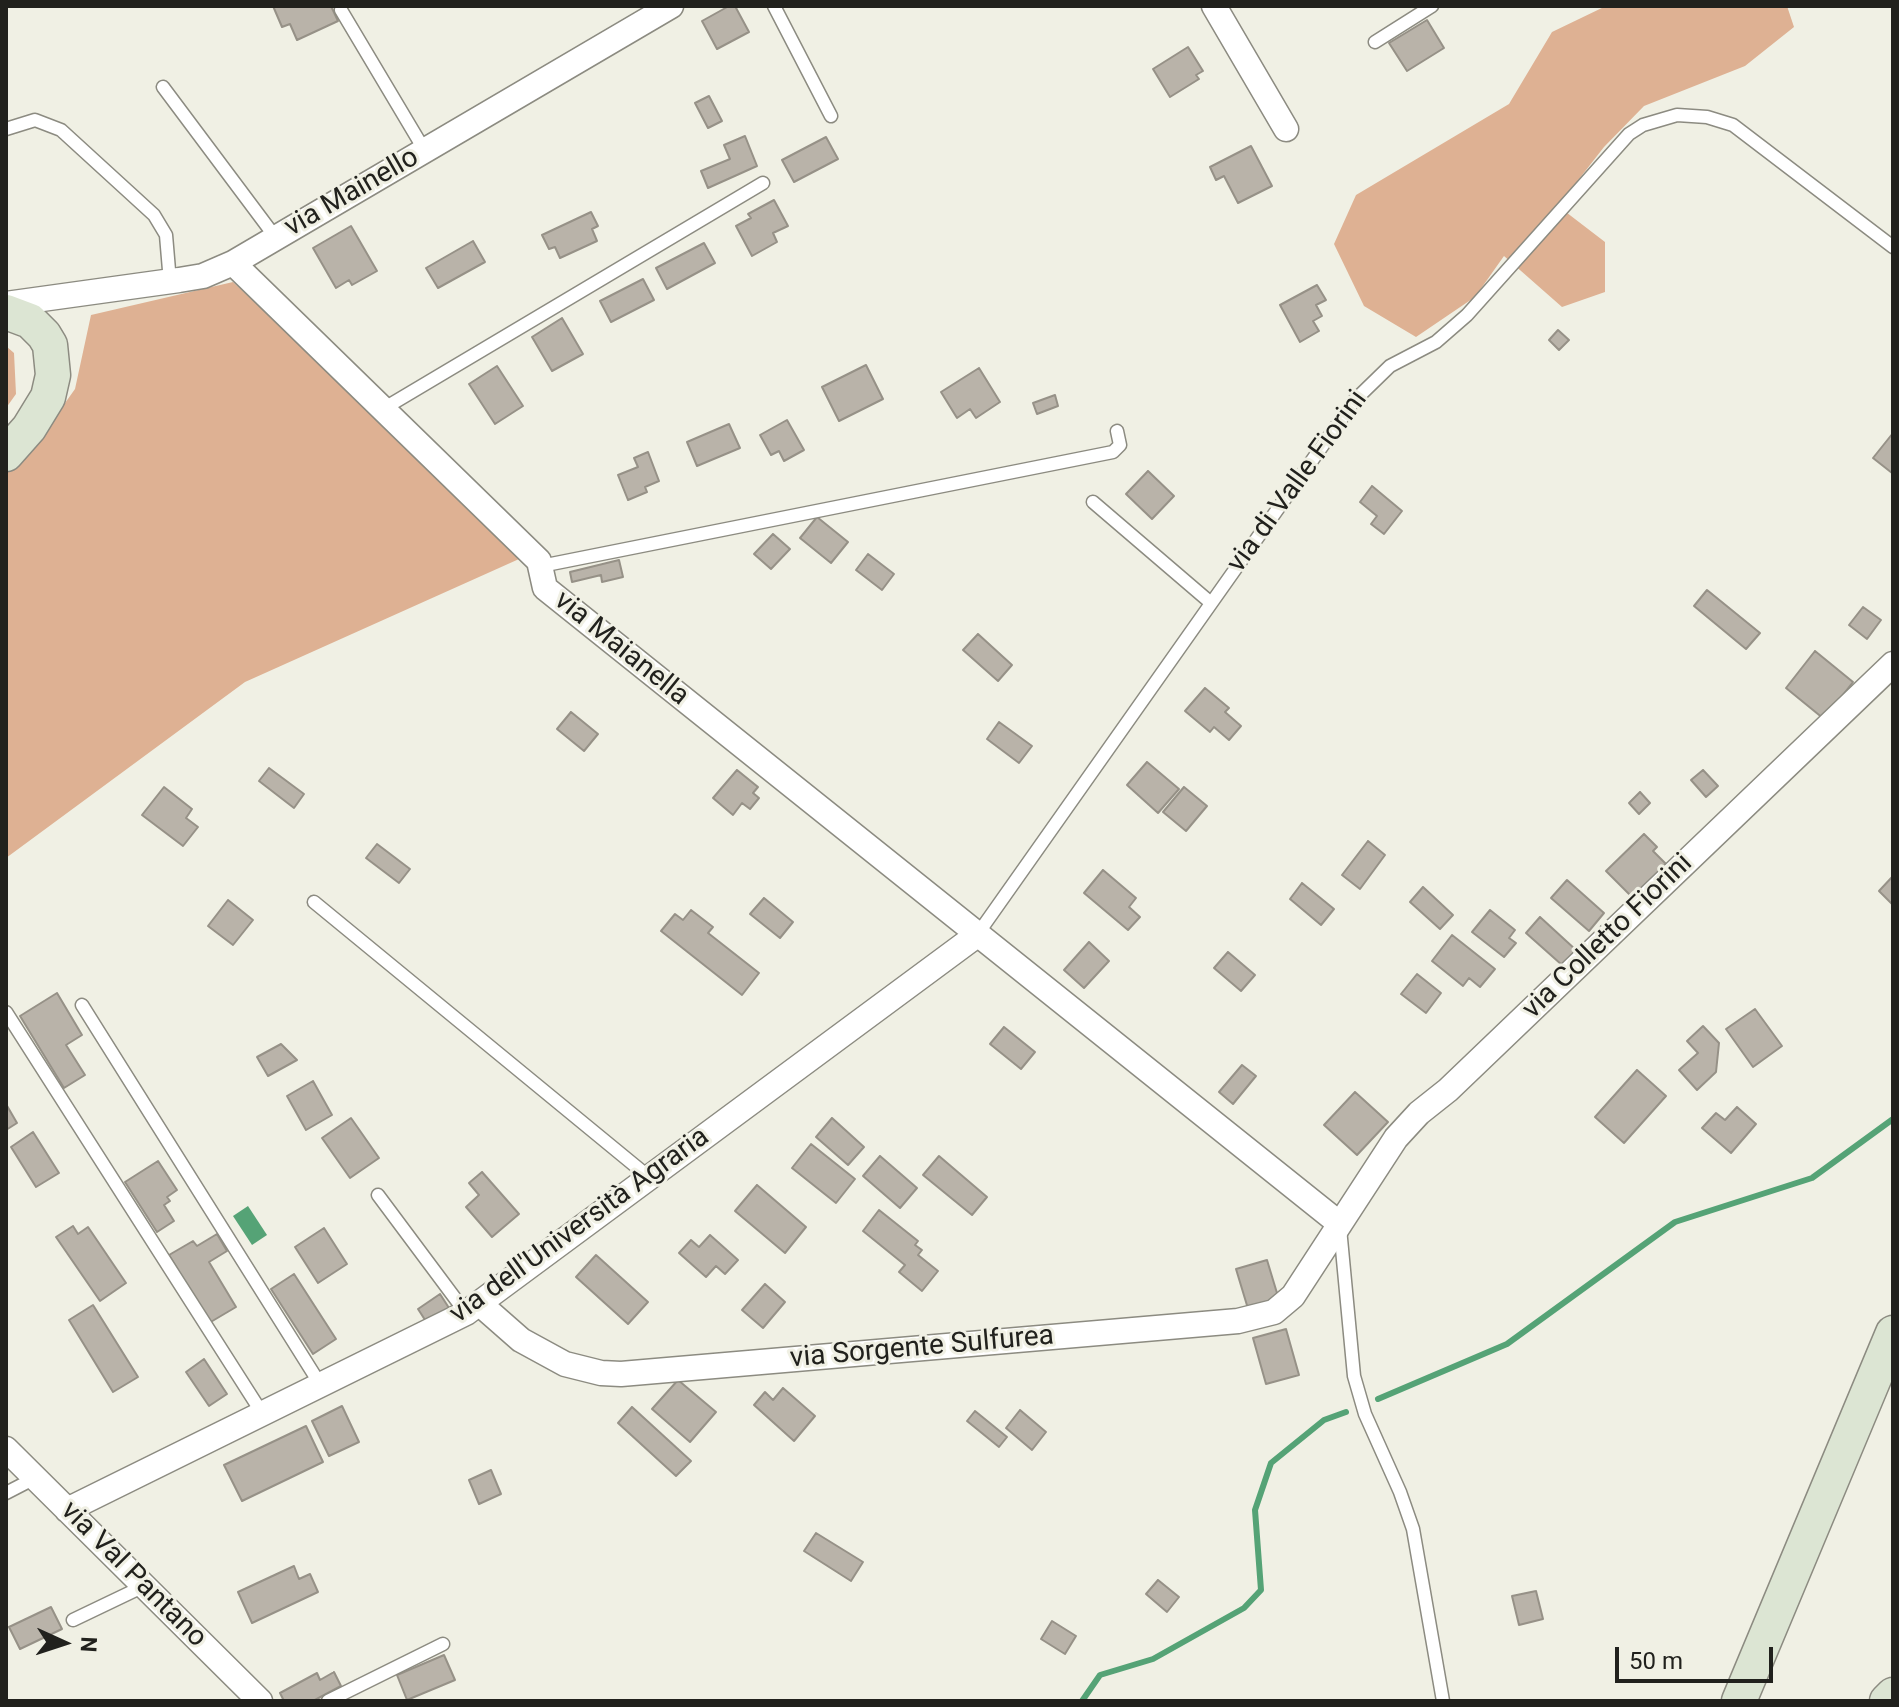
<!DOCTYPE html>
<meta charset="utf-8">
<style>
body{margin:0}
#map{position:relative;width:1899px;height:1707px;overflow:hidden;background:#f0f0e4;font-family:Roboto,sans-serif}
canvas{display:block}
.frame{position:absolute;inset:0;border:8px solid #21211d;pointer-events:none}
.north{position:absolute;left:24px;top:1603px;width:80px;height:80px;-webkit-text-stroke:6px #f0f0e4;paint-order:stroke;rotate:93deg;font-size:22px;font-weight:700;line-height:32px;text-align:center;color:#21211d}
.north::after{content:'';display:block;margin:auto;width:28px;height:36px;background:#21211d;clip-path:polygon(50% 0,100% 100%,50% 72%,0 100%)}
.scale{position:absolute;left:1615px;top:1647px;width:158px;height:36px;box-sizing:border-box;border:4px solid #21211d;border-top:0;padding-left:10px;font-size:24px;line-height:28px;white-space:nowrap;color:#21211d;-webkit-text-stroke:6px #f0f0e4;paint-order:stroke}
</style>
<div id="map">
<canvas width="1899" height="1707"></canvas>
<div class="frame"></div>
<div class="north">N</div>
<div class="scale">50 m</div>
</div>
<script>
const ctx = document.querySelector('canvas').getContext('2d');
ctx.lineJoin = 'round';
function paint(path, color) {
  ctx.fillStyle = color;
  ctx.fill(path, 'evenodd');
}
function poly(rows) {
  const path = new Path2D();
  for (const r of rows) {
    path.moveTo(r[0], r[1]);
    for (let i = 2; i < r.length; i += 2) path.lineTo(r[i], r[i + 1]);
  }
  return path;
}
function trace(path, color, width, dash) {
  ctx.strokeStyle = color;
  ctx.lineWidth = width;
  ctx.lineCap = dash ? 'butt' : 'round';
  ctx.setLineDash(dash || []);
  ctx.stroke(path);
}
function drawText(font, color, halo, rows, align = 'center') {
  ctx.font = font + ' Roboto,sans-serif';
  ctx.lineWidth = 6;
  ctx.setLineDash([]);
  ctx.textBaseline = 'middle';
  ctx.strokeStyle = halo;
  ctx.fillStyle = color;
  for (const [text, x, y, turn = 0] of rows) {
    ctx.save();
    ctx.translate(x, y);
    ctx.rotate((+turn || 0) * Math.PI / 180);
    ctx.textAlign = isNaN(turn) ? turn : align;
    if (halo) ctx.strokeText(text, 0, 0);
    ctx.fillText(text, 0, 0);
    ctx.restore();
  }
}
paint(poly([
 [1606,6,1787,6,1794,27,1745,66,1644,106,1604,147,1558,206,1605,242,1605,292,1562,307,1504,256,1475,297,1416,337,1364,306,1334,244,1356,195,1509,104,1552,32],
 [233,282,528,555,245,682,6,858,6,470,43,434,75,389,91,315],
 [6,346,14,353,16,394,6,408]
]), '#deb193');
paint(poly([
 [248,1206,267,1235,252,1245,233,1216]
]), '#55a376');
trace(poly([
 [1378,1399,1507,1344,1675,1222,1812,1178,1893,1119],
 [1082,1701,1100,1675,1153,1659,1244,1608,1261,1590,1255,1510,1271,1463,1324,1420,1346,1412]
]), '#55a376', 6);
const building = poly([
 [273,6,331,6,338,21,297,40,290,24,282,27,273,6],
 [729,6,735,6,749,32,717,49,702,21,729,6],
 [1427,20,1444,48,1407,71,1389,43,1427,20],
 [1188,47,1203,71,1196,75,1199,79,1170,97,1153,69,1188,47],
 [709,96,722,121,708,128,695,103,709,96],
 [745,136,757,166,708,188,701,171,730,159,724,145,745,136],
 [826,137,838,159,794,182,782,160,826,137],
 [1251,146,1272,186,1238,203,1224,176,1216,180,1210,167,1251,146],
 [774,200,788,226,773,233,777,242,752,256,736,226,751,218,748,214,774,200],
 [591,212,598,226,592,229,597,241,560,258,555,247,549,249,542,235,591,212],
 [351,226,377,271,352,285,349,280,336,288,313,248,351,226],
 [473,241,485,262,438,288,426,268,473,241],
 [704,243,715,263,667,289,656,268,704,243],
 [643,279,654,300,611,322,600,301,643,279],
 [1317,285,1326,300,1316,305,1322,316,1313,321,1319,331,1300,342,1280,305,1317,285],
 [562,318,583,354,552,371,532,337,562,318],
 [1558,330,1569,340,1559,350,1549,340,1558,330],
 [866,365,883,399,839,421,822,387,866,365],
 [497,366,523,406,495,424,469,384,497,366],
 [979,368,1000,402,976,418,970,409,957,418,941,392,979,368],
 [1055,395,1058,406,1037,414,1033,403,1055,395],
 [787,420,804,450,784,461,779,451,771,455,760,435,787,420],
 [729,424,740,448,697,466,687,442,729,424],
 [1893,433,1893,472,1892,473,1873,458,1893,433],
 [648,452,659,481,645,487,647,492,628,500,618,475,638,467,634,458,648,452],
 [1148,471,1174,496,1152,519,1126,494,1148,471],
 [1372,486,1402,511,1384,534,1371,524,1377,516,1360,502,1372,486],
 [817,517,848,542,831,563,800,538,817,517],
 [773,534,790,549,771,569,754,554,773,534],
 [868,554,894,574,882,590,856,570,868,554],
 [619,560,623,577,602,582,601,575,572,582,570,572,619,560],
 [1707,590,1760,633,1746,649,1694,606,1707,590],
 [1863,607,1881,620,1867,639,1849,625,1863,607],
 [978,634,1012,665,998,681,963,650,978,634],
 [1815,651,1853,682,1824,719,1786,688,1815,651],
 [1205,688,1229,708,1225,712,1241,726,1229,740,1214,727,1210,732,1185,711,1205,688],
 [571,712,598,734,584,751,557,729,571,712],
 [999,722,1032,746,1019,763,987,739,999,722],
 [1147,762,1179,789,1158,813,1127,785,1147,762],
 [269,768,304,794,294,808,259,781,269,768],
 [737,770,758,787,753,793,759,798,750,809,742,803,733,815,713,798,737,770],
 [1703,770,1718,786,1706,797,1691,780,1703,770],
 [164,787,192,809,186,818,198,827,183,846,142,815,164,787],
 [1184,787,1207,806,1186,831,1163,812,1184,787],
 [1640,792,1650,803,1639,814,1629,803,1640,792],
 [1644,834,1657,847,1653,851,1667,865,1633,898,1606,871,1644,834],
 [1368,841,1385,855,1360,889,1342,875,1368,841],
 [377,844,410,869,399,883,366,858,377,844],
 [1103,870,1136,898,1129,907,1140,917,1128,930,1084,893,1103,870],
 [1893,876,1893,905,1879,891,1893,876],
 [1567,880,1604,913,1589,931,1551,898,1567,880],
 [1302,883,1334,909,1321,925,1290,899,1302,883],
 [1423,887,1453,915,1440,929,1410,902,1423,887],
 [764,898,793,922,780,938,750,914,764,898],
 [228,900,253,920,233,945,208,926,228,900],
 [691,910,713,927,708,933,759,973,742,995,661,931,675,914,683,920,691,910],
 [1490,910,1515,930,1509,938,1516,943,1504,957,1472,932,1490,910],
 [1540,917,1576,950,1562,965,1526,933,1540,917],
 [1452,935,1495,969,1480,987,1469,978,1463,986,1432,961,1452,935],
 [1089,942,1109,961,1084,988,1064,970,1089,942],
 [1228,952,1255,975,1241,991,1214,968,1228,952],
 [1417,974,1441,993,1426,1013,1401,994,1417,974],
 [57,993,82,1035,66,1045,85,1075,64,1088,20,1016,57,993],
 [1755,1009,1782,1046,1753,1067,1726,1029,1755,1009],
 [1703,1026,1719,1043,1716,1072,1697,1090,1679,1070,1698,1053,1687,1041,1703,1026],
 [1004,1027,1035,1052,1021,1069,990,1044,1004,1027],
 [281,1044,297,1060,268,1076,257,1057,281,1044],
 [1242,1065,1256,1076,1233,1104,1219,1092,1242,1065],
 [1637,1070,1666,1096,1624,1143,1595,1117,1637,1070],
 [313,1081,332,1115,306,1130,287,1096,313,1081],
 [1355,1092,1388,1122,1357,1155,1324,1125,1355,1092],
 [6,1104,17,1123,6,1130,6,1104],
 [1737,1107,1756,1124,1731,1153,1702,1128,1716,1113,1725,1120,1737,1107],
 [351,1118,379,1158,350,1178,322,1138,351,1118],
 [832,1118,864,1147,848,1165,816,1137,832,1118],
 [33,1132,59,1173,36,1187,11,1147,33,1132],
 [811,1144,855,1179,836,1203,792,1168,811,1144],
 [880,1156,917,1188,900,1208,863,1176,880,1156],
 [939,1156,987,1197,972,1215,923,1175,939,1156],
 [158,1161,177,1190,167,1197,170,1201,164,1205,174,1221,157,1232,125,1182,158,1161],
 [482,1172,519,1214,492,1237,466,1207,479,1195,469,1183,482,1172],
 [757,1185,806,1227,785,1253,735,1211,757,1185],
 [879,1210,918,1241,915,1245,922,1250,918,1255,938,1271,922,1291,899,1272,905,1265,863,1231,879,1210],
 [73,1226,78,1234,88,1227,126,1283,100,1301,56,1237,73,1226],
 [324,1228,347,1264,318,1283,295,1247,324,1228],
 [217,1234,227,1251,209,1262,236,1307,209,1323,169,1255,193,1241,197,1246,217,1234],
 [710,1235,738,1260,725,1274,716,1266,706,1277,679,1253,691,1240,699,1247,710,1235],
 [596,1255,648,1302,628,1324,576,1277,596,1255],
 [1267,1260,1280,1303,1249,1312,1236,1269,1267,1260],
 [294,1274,336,1339,313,1354,271,1289,294,1274],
 [765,1284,785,1302,763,1328,742,1310,765,1284],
 [440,1294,449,1308,427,1323,418,1309,440,1294],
 [93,1305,138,1377,113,1392,69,1320,93,1305],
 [1286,1329,1299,1375,1266,1384,1253,1338,1286,1329],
 [204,1359,227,1394,209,1406,186,1372,204,1359],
 [678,1380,716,1412,690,1442,652,1409,678,1380],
 [783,1388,815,1416,794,1441,754,1405,765,1392,773,1400,783,1388],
 [342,1406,359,1442,329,1456,312,1421,342,1406],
 [632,1407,691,1461,676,1476,618,1423,632,1407],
 [1020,1410,1046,1432,1032,1450,1006,1428,1020,1410],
 [975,1411,1007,1437,999,1447,967,1421,975,1411],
 [306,1426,323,1462,242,1501,224,1465,306,1426],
 [491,1470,501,1494,479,1504,469,1480,491,1470],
 [816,1533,863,1562,851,1581,804,1551,816,1533],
 [294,1566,299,1579,310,1574,318,1592,252,1623,238,1592,294,1566],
 [1158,1580,1179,1597,1167,1612,1146,1594,1158,1580],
 [1536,1591,1543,1619,1519,1625,1512,1596,1536,1591],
 [51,1607,62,1629,20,1649,9,1627,51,1607],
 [1052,1621,1076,1636,1065,1654,1041,1639,1052,1621],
 [444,1655,455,1680,407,1700,397,1675,444,1655],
 [334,1672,341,1686,313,1701,284,1701,280,1693,317,1673,320,1680,334,1672]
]);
paint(building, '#b9b3a9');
trace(building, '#969187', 2);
const lane = poly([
 [774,6,831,116],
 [341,10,425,151],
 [1375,42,1432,6],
 [163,87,276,238],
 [6,129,35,120,61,130,154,215,166,235,170,282],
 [383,409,763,183],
 [1093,502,1211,603],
 [541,566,1113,452,1120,445,1117,431],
 [314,902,650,1178],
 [977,935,1354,401,1390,366,1436,342,1467,315,1629,134,1643,125,1677,115,1707,117,1733,125,1893,247],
 [82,1005,320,1384],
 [6,1012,262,1413],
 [378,1195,466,1313],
 [1340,1228,1354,1376,1365,1414,1400,1492,1413,1529,1443,1701],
 [6,1493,35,1478],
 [73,1620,144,1586],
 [328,1701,443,1644]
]);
const street = poly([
 [1214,6,1286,129],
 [233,263,539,561,545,588,1340,1224],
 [6,304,179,280,203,276,233,263,671,6],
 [480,1304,521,1340,565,1364,601,1373,621,1374,1238,1321,1274,1312,1293,1296,1396,1138,1419,1113,1448,1090,1893,664],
 [6,1449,260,1701],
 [67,1510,466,1313,977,935]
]);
const secondary = poly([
 [6,312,30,321,44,335,50,345,53,375,48,397,29,428,6,454],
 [1739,1701,1893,1333],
 [1887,1701,1893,1695]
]);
trace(lane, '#8c8b81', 15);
trace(street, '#8c8b81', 27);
trace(secondary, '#8c8b81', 37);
trace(lane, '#fff', 12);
trace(street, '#fff', 24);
trace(secondary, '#dce5d3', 34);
drawText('28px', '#21211d', '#f0f0e4', [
 ["via Mainello",352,193,-30],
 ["via di Valle Fiorini",1298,482,-54],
 ["via Maianella",621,649,39],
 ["via Colletto Fiorini",1608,937,-44],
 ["via dell'Università Agraria",580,1226,-36],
 ["via Sorgente Sulfurea",922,1348,-5],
 ["via Val Pantano",133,1575,45]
]);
</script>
